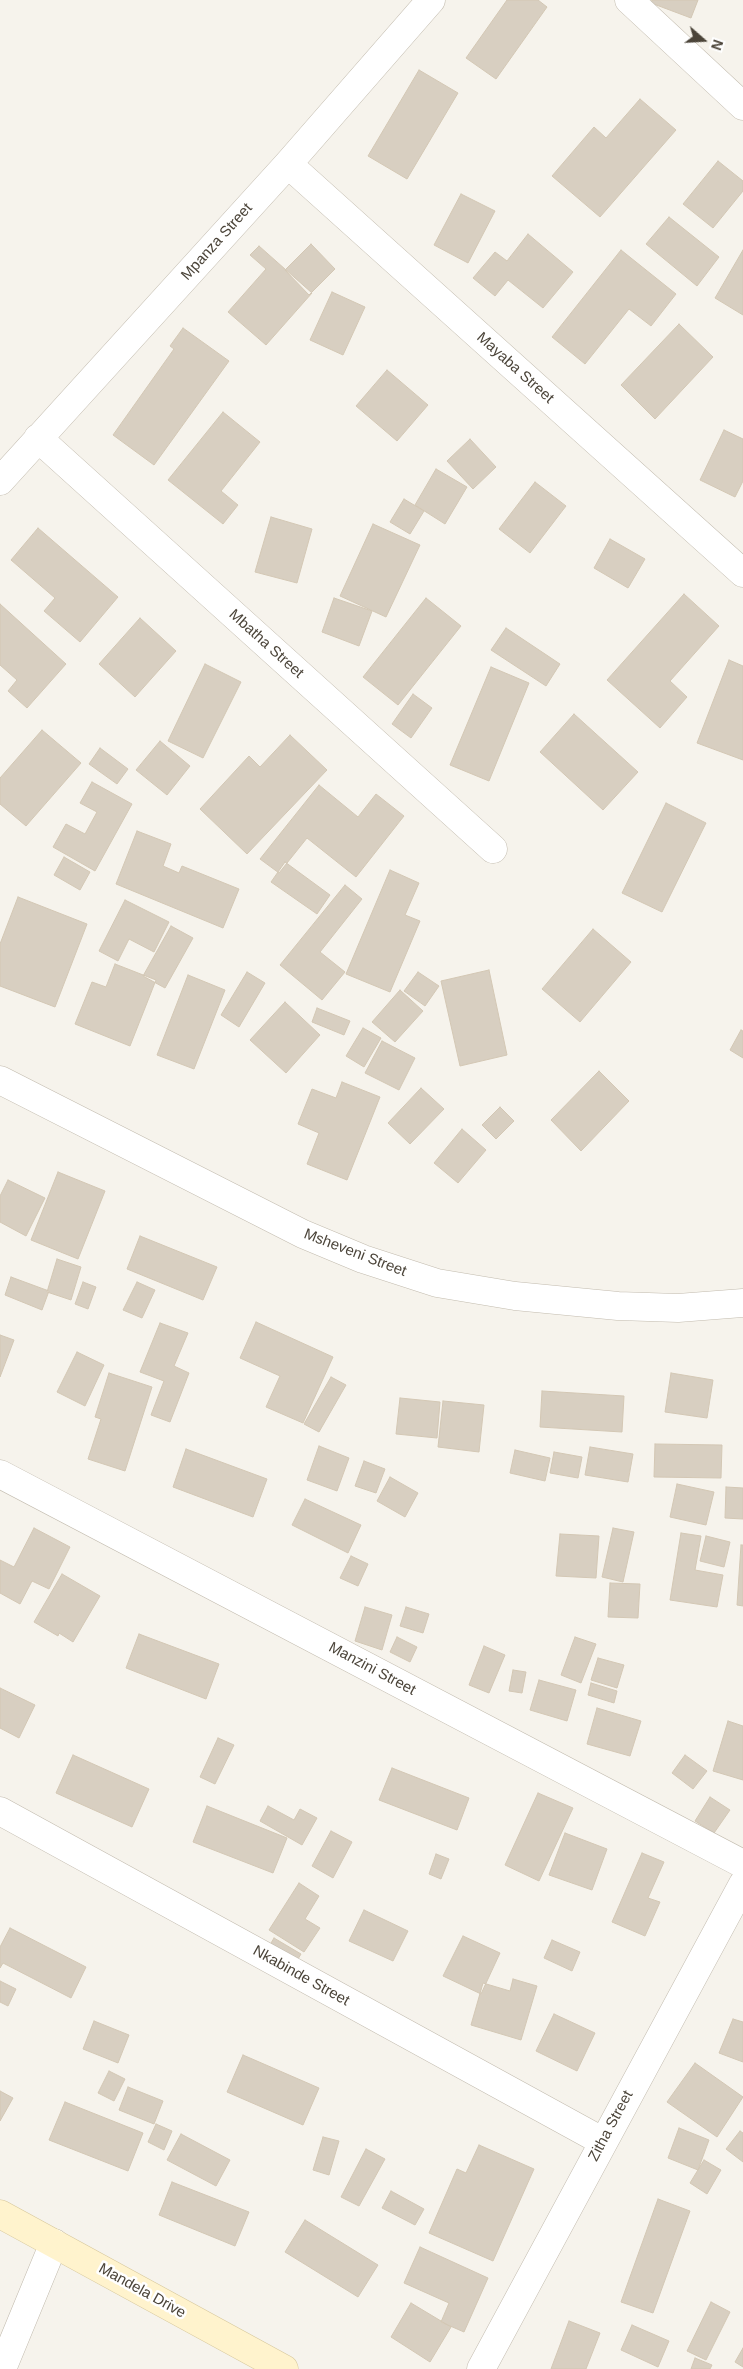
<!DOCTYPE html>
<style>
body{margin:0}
#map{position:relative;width:743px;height:2369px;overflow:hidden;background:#f6f3ec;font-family:Helvetica,sans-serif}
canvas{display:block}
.north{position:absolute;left:678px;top:15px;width:50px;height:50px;-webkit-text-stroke:4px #fff;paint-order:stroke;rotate:109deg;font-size:14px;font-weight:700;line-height:20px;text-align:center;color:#4b4439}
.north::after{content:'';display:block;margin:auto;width:18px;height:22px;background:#4b4439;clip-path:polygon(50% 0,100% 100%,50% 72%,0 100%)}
</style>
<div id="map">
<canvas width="743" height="2369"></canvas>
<div class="north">N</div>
</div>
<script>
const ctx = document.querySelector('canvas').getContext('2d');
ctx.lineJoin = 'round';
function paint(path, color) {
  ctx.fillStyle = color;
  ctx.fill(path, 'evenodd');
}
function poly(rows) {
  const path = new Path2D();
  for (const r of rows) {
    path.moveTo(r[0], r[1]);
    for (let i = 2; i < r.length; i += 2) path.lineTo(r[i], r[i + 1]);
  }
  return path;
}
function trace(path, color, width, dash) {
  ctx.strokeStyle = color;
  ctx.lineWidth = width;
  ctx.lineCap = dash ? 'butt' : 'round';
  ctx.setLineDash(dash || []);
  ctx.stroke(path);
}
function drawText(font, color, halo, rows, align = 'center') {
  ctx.font = font + ' Helvetica,sans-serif';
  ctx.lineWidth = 5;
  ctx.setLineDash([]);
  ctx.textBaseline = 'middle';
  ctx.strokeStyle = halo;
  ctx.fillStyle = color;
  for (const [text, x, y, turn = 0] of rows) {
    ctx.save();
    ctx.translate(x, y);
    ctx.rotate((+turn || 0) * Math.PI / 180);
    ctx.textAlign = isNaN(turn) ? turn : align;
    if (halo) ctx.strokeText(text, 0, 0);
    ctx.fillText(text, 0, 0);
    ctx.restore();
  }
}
const building = poly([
 [507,0,538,0,547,7,496,79,466,58,507,0],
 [652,0,698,0,691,18,651,3,652,0],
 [419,70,458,93,407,179,368,156,419,70],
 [640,99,676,130,600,217,552,176,594,127,606,138,640,99],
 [718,161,743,181,743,191,713,228,683,204,718,161],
 [461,194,495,211,468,263,434,245,461,194],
 [669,217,719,257,697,286,646,244,669,217],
 [528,234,573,272,543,308,508,280,495,296,473,278,495,252,507,261,528,234],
 [311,244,335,269,309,295,285,270,311,244],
 [259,246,312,293,266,345,228,312,266,269,250,255,259,246],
 [621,250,676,294,651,326,629,309,585,364,552,337,621,250],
 [743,250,743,315,715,298,743,250],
 [332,292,365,307,343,355,310,340,332,292],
 [679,324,713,357,655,419,621,385,679,324],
 [183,328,229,361,154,465,113,435,174,349,170,346,183,328],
 [387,370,428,405,397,441,356,406,387,370],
 [223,412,260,442,221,491,238,505,223,524,168,480,223,412],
 [724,430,743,439,743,481,735,497,700,480,724,430],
 [470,439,496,467,473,489,447,461,470,439],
 [436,469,467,487,445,524,415,505,436,469],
 [535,482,566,506,530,553,499,529,535,482],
 [404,499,424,511,410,534,390,522,404,499],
 [271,517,312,529,297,583,255,572,271,517],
 [373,524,420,545,386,617,340,596,373,524],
 [38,528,118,597,80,642,44,611,55,598,11,560,38,528],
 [610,539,645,559,628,588,594,568,610,539],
 [684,594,719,626,670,681,687,697,660,728,607,680,684,594],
 [334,598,372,611,359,646,322,632,334,598],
 [426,598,461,626,398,705,363,677,426,598],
 [0,604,66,664,27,708,8,691,17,680,0,665,0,604],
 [140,618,176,651,135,697,99,664,140,618],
 [506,628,560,664,546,686,491,650,506,628],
 [729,660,743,666,743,760,697,743,729,660],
 [205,664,241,682,203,758,168,741,205,664],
 [491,667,529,683,489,781,450,765,491,667],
 [413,694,432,708,411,738,392,724,413,694],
 [574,714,638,772,603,810,540,752,574,714],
 [42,730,81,763,26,826,0,804,0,778,42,730],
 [290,735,327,770,247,854,200,809,249,756,260,767,290,735],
 [160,741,190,766,167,795,136,770,160,741],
 [100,748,128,769,117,784,89,764,100,748],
 [92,782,132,804,95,871,53,847,66,824,85,834,97,812,80,803,92,782],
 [319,785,358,817,376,794,404,816,356,877,307,838,279,873,260,859,319,785],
 [666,803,706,823,662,912,622,893,666,803],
 [137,831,171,844,163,866,179,873,182,866,239,889,223,928,116,884,137,831],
 [64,857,90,872,80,890,54,875,64,857],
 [285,862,330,895,317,914,271,882,285,862],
 [390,870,419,883,405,915,420,921,390,992,346,974,390,870],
 [345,885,362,899,320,952,345,972,322,1000,280,965,345,885],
 [18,897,87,924,55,1007,0,986,0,944,18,897],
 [125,900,169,922,154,952,129,939,118,961,99,951,125,900],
 [171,926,193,938,165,988,143,976,171,926],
 [593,929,631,962,580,1022,542,989,593,929],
 [115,964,156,980,130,1046,75,1024,92,982,106,987,115,964],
 [489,970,507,1055,460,1066,441,981,489,970],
 [247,972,265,983,239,1027,221,1015,247,972],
 [418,972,439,986,425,1006,404,991,418,972],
 [188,975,225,990,194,1069,157,1055,188,975],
 [400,990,423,1011,395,1042,372,1022,400,990],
 [285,1002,320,1035,286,1073,250,1040,285,1002],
 [317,1008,350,1021,344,1035,312,1022,317,1008],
 [363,1028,381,1038,364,1067,346,1056,363,1028],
 [741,1030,743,1031,743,1058,730,1050,741,1030],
 [382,1041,415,1058,399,1090,365,1073,382,1041],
 [599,1071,629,1101,581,1151,551,1120,599,1071],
 [342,1082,380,1097,347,1180,307,1164,319,1133,298,1124,312,1089,336,1098,342,1082],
 [421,1088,444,1109,410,1144,388,1123,421,1088],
 [500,1107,514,1121,496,1139,482,1125,500,1107],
 [462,1129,486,1150,458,1183,434,1163,462,1129],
 [58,1172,105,1191,78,1259,31,1240,58,1172],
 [8,1180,45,1198,26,1236,0,1222,0,1196,8,1180],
 [140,1236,217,1267,203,1300,127,1269,140,1236],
 [57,1259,81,1267,71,1300,47,1292,57,1259],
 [11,1277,49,1291,42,1310,5,1295,11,1277],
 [83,1282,96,1287,88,1309,75,1304,83,1282],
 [137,1282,155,1290,142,1318,123,1310,137,1282],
 [256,1322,333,1357,303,1423,266,1407,280,1376,240,1358,256,1322],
 [160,1323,188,1333,174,1366,189,1373,170,1422,151,1415,164,1381,140,1372,160,1323],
 [0,1335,14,1340,0,1377,0,1335],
 [77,1352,104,1365,85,1406,57,1392,77,1352],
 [109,1373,152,1387,125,1471,88,1459,101,1419,95,1417,109,1373],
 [671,1373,713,1380,707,1418,665,1412,671,1373],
 [331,1377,346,1385,319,1432,304,1424,331,1377],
 [542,1391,624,1396,622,1432,540,1427,542,1391],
 [400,1398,440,1402,437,1438,396,1434,400,1398],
 [443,1401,484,1405,479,1452,438,1447,443,1401],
 [655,1444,722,1445,721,1478,654,1477,655,1444],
 [319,1446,349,1458,337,1491,307,1480,319,1446],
 [590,1447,633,1454,628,1482,585,1475,590,1447],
 [186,1449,267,1479,253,1517,173,1487,186,1449],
 [515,1450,550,1458,545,1481,510,1473,515,1450],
 [554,1452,582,1457,578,1478,550,1473,554,1452],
 [364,1461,385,1469,376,1493,355,1486,364,1461],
 [390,1477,418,1493,405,1517,377,1501,390,1477],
 [677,1484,714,1492,706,1525,670,1517,677,1484],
 [726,1487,743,1488,743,1519,725,1518,726,1487],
 [305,1499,361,1525,348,1553,292,1525,305,1499],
 [34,1528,70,1547,49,1589,32,1581,20,1604,0,1593,0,1560,14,1567,34,1528],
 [613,1528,634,1532,623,1582,602,1577,613,1528],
 [681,1533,701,1536,695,1570,723,1575,717,1607,670,1600,681,1533],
 [560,1534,599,1536,596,1578,556,1576,560,1534],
 [706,1536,730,1542,724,1567,700,1561,706,1536],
 [741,1545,743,1545,743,1606,737,1605,741,1545],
 [351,1556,368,1564,358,1586,340,1578,351,1556],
 [62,1574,100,1596,73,1642,59,1633,58,1636,34,1622,62,1574],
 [610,1583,640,1584,638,1618,608,1617,610,1583],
 [365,1607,392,1615,382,1650,355,1641,365,1607],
 [406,1607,429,1614,423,1633,400,1626,406,1607],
 [139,1634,219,1664,206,1699,126,1668,139,1634],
 [397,1637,417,1647,410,1662,390,1652,397,1637],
 [575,1637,596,1644,581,1683,561,1675,575,1637],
 [484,1646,505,1655,489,1693,469,1685,484,1646],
 [598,1658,624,1665,617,1688,591,1680,598,1658],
 [513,1670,526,1672,522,1693,509,1691,513,1670],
 [539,1680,576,1690,567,1721,530,1710,539,1680],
 [591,1683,617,1691,614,1703,588,1695,591,1683],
 [0,1688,35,1705,19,1738,0,1728,0,1688],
 [597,1708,641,1721,630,1756,587,1744,597,1708],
 [728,1721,743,1726,743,1780,713,1771,728,1721],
 [218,1738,234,1745,215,1784,200,1777,218,1738],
 [73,1755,149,1789,132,1827,56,1793,73,1755],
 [685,1755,707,1771,693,1789,672,1773,685,1755],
 [392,1768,469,1798,457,1830,379,1800,392,1768],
 [538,1793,573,1808,539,1881,505,1865,538,1793],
 [710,1797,730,1810,714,1833,695,1821,710,1797],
 [207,1806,287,1838,273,1873,193,1842,207,1806],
 [268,1806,294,1820,300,1809,317,1818,302,1845,260,1821,268,1806],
 [331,1831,352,1842,333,1878,312,1866,331,1831],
 [565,1833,607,1849,592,1890,549,1875,565,1833],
 [642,1853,664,1862,648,1898,660,1902,645,1936,612,1922,642,1853],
 [436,1854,449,1859,441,1879,429,1874,436,1854],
 [299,1883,319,1896,305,1919,320,1928,304,1952,269,1930,299,1883],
 [364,1910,408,1931,393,1961,349,1941,364,1910],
 [10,1928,86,1967,71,1998,3,1963,0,1968,0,1947,10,1928],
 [463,1936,500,1953,481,1994,443,1976,463,1936],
 [274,1938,301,1954,288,1976,261,1960,274,1938],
 [552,1940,580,1952,572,1971,544,1958,552,1940],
 [513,1979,537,1986,521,2040,471,2025,483,1983,510,1991,513,1979],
 [0,1981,16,1989,8,2006,0,2002,0,1981],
 [554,2014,595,2033,577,2071,536,2051,554,2014],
 [733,2019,743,2022,743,2062,719,2053,733,2019],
 [94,2021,129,2035,118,2063,83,2049,94,2021],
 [243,2055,319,2088,303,2125,227,2092,243,2055],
 [695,2063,743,2097,717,2137,667,2102,695,2063],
 [109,2071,125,2079,114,2101,98,2093,109,2071],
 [128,2087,163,2101,154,2124,119,2110,128,2087],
 [0,2091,13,2098,0,2121,0,2091],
 [65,2102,143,2133,128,2171,49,2140,65,2102],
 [156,2124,172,2131,164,2150,148,2142,156,2124],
 [679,2128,709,2140,698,2170,668,2158,679,2128],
 [740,2131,743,2133,743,2162,726,2149,740,2131],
 [181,2134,230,2160,216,2186,167,2160,181,2134],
 [323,2137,339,2141,329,2175,313,2170,323,2137],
 [479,2145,534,2169,493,2261,429,2233,457,2169,466,2173,479,2145],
 [366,2149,385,2159,359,2206,341,2197,366,2149],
 [704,2160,721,2170,707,2194,690,2183,704,2160],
 [172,2182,249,2212,235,2246,159,2215,172,2182],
 [391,2191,424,2209,415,2225,382,2208,391,2191],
 [658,2199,690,2211,653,2313,621,2302,658,2199],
 [305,2220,378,2265,358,2297,285,2252,305,2220],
 [420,2247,488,2278,464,2332,441,2322,449,2303,404,2283,420,2247],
 [711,2302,730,2312,706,2360,687,2351,711,2302],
 [411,2303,451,2327,430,2362,391,2337,411,2303],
 [569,2321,600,2333,586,2369,551,2369,569,2321],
 [632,2325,669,2341,658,2367,621,2350,632,2325],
 [743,2348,743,2367,735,2362,743,2348],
 [695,2358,712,2365,710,2369,691,2369,695,2358]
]);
paint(building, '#d8cfc1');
trace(building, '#d3c7b4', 1);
const street = poly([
 [629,0,743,106],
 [288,164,743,573],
 [38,438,493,849],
 [0,481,288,164,431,0],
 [0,1080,303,1234,363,1259,437,1283,515,1296,618,1306,678,1308,743,1303],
 [0,1474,743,1864],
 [0,1811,602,2141],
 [2,2369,54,2243],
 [481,2369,743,1884]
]);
const secondary = poly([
 [0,2214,284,2369]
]);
trace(street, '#c2bbae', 29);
trace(secondary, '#d6c79b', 29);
trace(street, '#fff', 28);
trace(secondary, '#fff3cd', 28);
drawText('15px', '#4b4439', '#fff', [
 ["Mpanza Street",217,242,-48],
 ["Mayaba Street",515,368,42],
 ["Mbatha Street",266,644,42],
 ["Msheveni Street",355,1253,21],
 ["Manzini Street",372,1669,28],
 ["Nkabinde Street",301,1976,29],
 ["Zitha Street",611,2126,-62],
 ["Mandela Drive",142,2291,29]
]);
</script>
